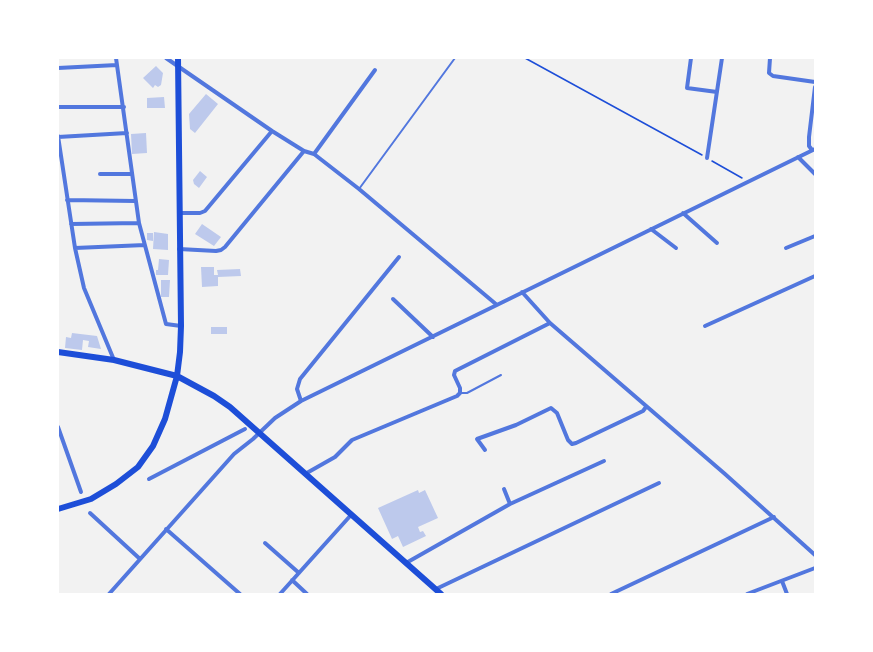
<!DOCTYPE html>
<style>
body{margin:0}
#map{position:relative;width:873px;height:652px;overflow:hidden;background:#f2f2f2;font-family:Montserrat,sans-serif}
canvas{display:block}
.frame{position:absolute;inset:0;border:59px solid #fff;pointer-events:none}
</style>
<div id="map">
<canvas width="873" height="652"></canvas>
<div class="frame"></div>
</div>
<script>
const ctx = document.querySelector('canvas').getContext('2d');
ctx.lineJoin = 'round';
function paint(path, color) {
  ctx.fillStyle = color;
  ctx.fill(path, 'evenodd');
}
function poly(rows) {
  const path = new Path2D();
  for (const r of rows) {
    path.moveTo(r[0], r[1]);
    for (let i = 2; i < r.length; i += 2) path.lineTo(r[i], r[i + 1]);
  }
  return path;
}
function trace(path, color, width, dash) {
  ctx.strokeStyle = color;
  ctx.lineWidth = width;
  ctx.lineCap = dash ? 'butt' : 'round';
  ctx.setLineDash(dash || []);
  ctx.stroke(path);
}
paint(poly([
 [156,66,163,73,161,85,158,87,155,85,153,88,143,78],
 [206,94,218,104,195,133,190,129,189,114],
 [164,97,165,108,147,108,147,98],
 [146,133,147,153,132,154,131,134],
 [200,171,207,177,199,188,194,184,193,180],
 [202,224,221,237,214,246,195,234],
 [154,232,168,234,168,250,153,249],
 [147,233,153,233,153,241,147,240],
 [159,259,169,260,168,275,156,275,156,270,158,270],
 [201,267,214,267,214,275,218,275,217,270,240,269,241,276,218,277,218,286,202,287],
 [161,280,170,280,169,297,161,297],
 [211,327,227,327,227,334,211,334],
 [72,333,97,336,101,349,88,347,89,341,83,340,82,350,65,348,66,337,71,338],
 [418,490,419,493,425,490,438,518,418,527,420,532,423,531,426,536,403,547,398,536,392,539,378,508]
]), '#bdc9ec');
trace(poly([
 [525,58,702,155],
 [712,161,742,178]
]), '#1d4ed8', 1.5);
trace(poly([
 [359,189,455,58],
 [460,393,467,393,501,375]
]), '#5277de', 2);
trace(poly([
 [116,58,139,223,166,324,181,326],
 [166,58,272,131,304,151,314,154,359,189,497,305],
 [691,58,687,88,717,92],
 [770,58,769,73,773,76,815,82],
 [58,68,117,65],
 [58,107,124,107],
 [58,136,75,248,84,288,114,360],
 [58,137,127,133],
 [812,150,809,146,809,137,815,87],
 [314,154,375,70],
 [798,157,815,174],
 [707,158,722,58],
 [100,174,131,174],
 [67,200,135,201],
 [180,213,200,213,205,211,272,131],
 [683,213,717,243],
 [71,224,139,223],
 [651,229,676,248],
 [75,248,145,245],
 [786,248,815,236],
 [179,249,216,251,221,250,225,247,304,151],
 [522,292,550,323,725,474,815,555],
 [393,299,433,337],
 [705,326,815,276],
 [301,401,297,389,300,379,399,257],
 [58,427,81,492],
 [485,450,477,439,516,425,551,408,557,413,568,440,572,444,576,443,643,411,646,407],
 [305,474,335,457,352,440,457,396,460,393,460,388,454,375,455,371,550,323],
 [149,479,245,429],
 [504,489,510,504],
 [90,513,140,559],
 [166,529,240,594],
 [265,543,299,573],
 [406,563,510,504,604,461],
 [292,580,307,594],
 [782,581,787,594],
 [436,589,659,483],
 [109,594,234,454,253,439,275,418,301,401,815,149],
 [280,594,351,515],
 [611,594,774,517],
 [747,594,815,568]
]), '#5277de', 4);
trace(poly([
 [58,352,114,360,177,376,214,396,230,407,441,594],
 [58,509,91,499,116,484,138,467,153,446,165,419,177,376,180,352,181,326,178,58]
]), '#1d4ed8', 6);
</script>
